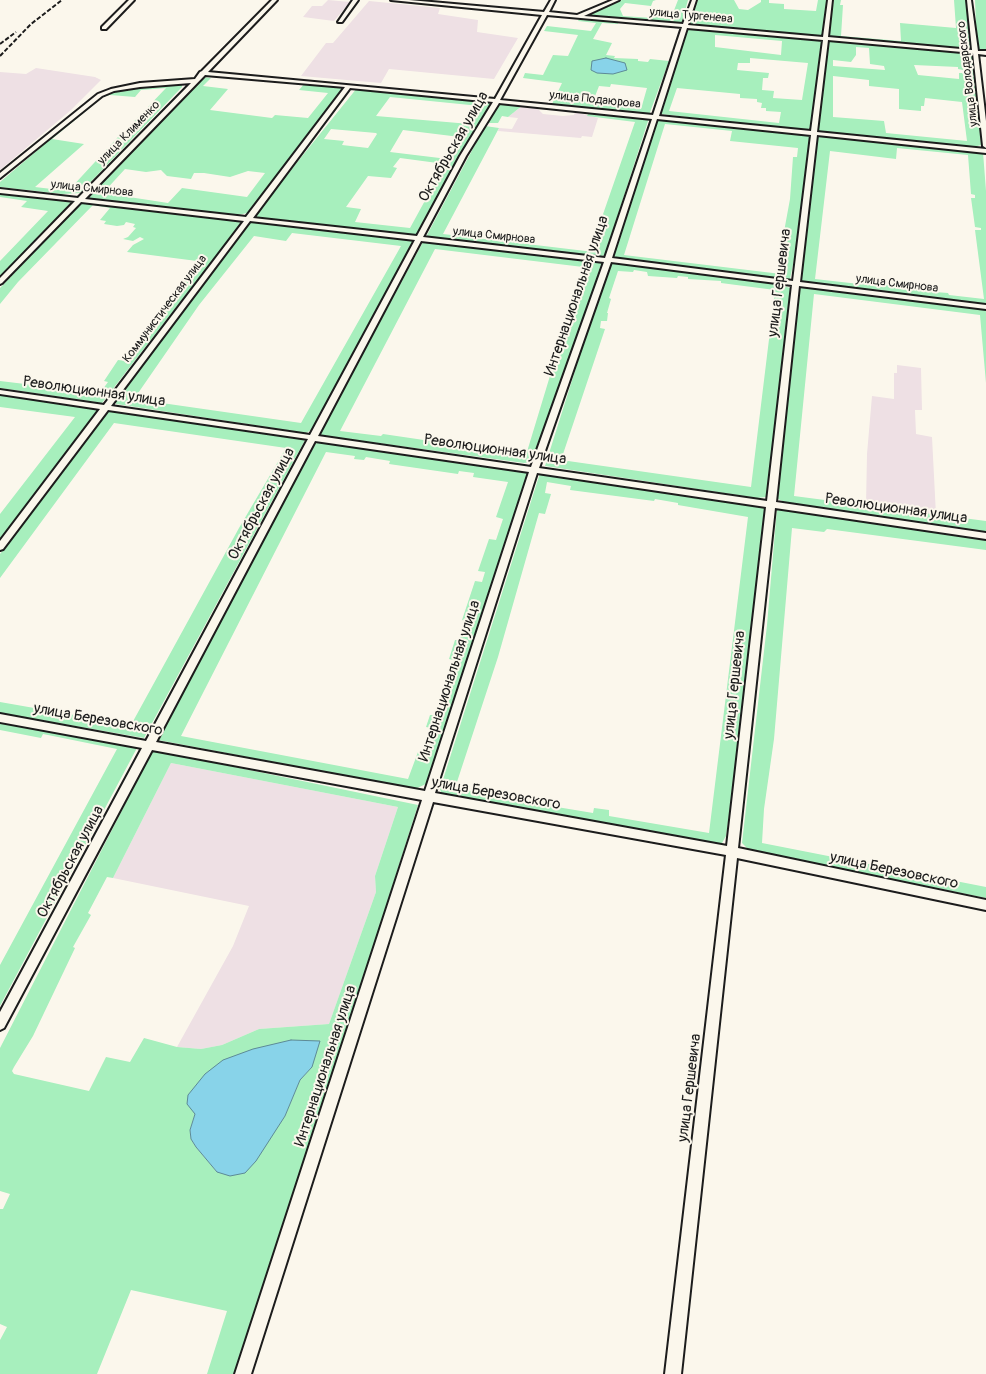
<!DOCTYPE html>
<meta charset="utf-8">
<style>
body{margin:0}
canvas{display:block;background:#fbf7ec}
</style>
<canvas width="986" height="1374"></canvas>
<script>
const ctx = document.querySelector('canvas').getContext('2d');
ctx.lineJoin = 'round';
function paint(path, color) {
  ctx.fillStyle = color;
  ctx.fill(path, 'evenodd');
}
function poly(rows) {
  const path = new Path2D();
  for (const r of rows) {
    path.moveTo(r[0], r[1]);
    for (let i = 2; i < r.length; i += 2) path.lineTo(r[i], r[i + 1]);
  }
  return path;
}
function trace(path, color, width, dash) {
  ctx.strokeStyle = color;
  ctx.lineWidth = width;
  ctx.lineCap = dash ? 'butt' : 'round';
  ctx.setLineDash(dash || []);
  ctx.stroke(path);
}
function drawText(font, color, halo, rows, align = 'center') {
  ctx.font = font + ' Pangolin,sans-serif';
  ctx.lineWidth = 4;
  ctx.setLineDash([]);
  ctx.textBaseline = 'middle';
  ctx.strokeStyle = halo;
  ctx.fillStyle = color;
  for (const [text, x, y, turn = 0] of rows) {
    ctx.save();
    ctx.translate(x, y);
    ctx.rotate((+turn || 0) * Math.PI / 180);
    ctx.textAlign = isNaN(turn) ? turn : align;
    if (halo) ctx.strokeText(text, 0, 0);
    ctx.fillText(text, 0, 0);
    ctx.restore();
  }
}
paint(poly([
 [328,0,350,2,334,21,303,17,312,6,322,6],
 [369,1,440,8,438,14,478,20,477,32,518,38,494,79,389,69,381,83,301,76,326,43,333,43],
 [36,68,95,77,101,80,71,110,0,170,0,72,26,74],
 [522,106,537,108,543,114,563,116,574,115,575,112,598,118,592,137,582,136,581,138,498,131,499,128,512,129,518,118,508,117],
 [897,365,921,368,922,410,915,410,916,434,932,437,936,515,866,505,867,454,872,396,894,399,894,373,897,373],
 [171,763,398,807,375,876,376,892,329,1024,259,1029,222,1045,201,1049,177,1047,233,946,249,906,113,878]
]), '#eee0e4');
paint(poly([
 [622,0,656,0,653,1,651,6,625,3,620,9,623,16,653,18,655,12,673,13,678,0,688,0,682,22,680,24,586,15],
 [695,0,734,0,739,9,748,10,761,2,761,0,769,0,769,3,784,4,784,9,816,11,818,0,829,0,824,35,818,36,692,25,688,23],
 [834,0,841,0,840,5,843,5,841,36,901,41,900,23,956,28,954,0,969,0,972,49,970,50,831,37,828,35],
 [975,0,986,0,986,52,977,48],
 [580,18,619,21,618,24,602,23,593,39,612,43,606,55,615,56,614,58,638,59,638,61,648,62,650,59,669,61,649,115,552,104,562,83,523,78,525,73,543,75,553,55,568,56,578,35,544,31,547,26,591,31,596,23,578,21],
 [611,84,647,88,641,109,592,104,599,86,610,87],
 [688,28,822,40,811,128,805,130,798,129,660,114,658,113],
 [715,35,782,41,781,55,715,47],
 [750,58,808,63,802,100,773,98,774,91,762,90,763,78,768,78,769,73,737,70,738,63,750,63],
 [677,88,740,94,740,98,757,99,757,102,762,103,761,108,766,108,766,111,781,112,779,123,669,111],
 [829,41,973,54,978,88,981,145,974,147,819,131,818,130],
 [856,47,869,48,870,64,884,66,885,70,833,66,833,60,851,62,856,55],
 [914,65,958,67,958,69,963,70,963,73,959,73,959,79,918,75],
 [833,76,869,80,869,86,899,89,899,109,921,111,921,106,924,106,925,98,962,102,967,141,886,133,884,121,833,117],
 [203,77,211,78,203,86,228,89,210,110,272,118,275,115,308,118,328,93,299,90,305,83,348,86,247,213,238,215,87,198],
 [125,169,146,172,161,170,167,176,191,179,194,173,204,173,230,177,248,171,265,173,247,197,182,188,168,203,103,193],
 [170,83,179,83,182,84,182,87,80,193,62,194,0,187,0,182,100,97,125,89],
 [166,88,124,132,133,133,128,138,118,137,70,189,62,188,60,190,35,187,84,144,52,139,103,97,110,95,135,97,141,90],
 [357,88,492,103,455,165,416,237,253,217],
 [390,97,480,106,470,124,376,116],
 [331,129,376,133,377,134,368,148,342,145,344,141,324,139],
 [403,130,460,137,460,138,448,159,390,152],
 [400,158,445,164,410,228,355,222,361,209,346,207,368,176,391,178,397,168,393,167],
 [504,103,523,105,508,117,502,116,498,123,487,123,499,105],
 [589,112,649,118,605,255,598,257,428,237,427,235,485,126,499,128,443,234,594,252,596,243,593,243,635,122,587,116,588,114,585,114],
 [656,119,811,136,796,250,790,279,782,280,614,257,613,255,620,230,640,177],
 [665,124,732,131,730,141,798,148,797,157,793,157,790,199,779,259,784,260,781,274,624,255],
 [821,135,983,152,986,191,986,304,801,281,816,138],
 [897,148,968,155,971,194,975,195,975,198,971,198,975,227,981,228,981,230,975,230,984,299,949,295,948,293,922,291,921,288,869,283,868,285,815,279,830,151,896,159],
 [0,192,73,201,0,277,0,261,48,211,21,207,27,201,0,197],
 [84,200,242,220,242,222,102,403,0,388,0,381,100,393,108,382,104,381,118,360,126,361,197,261,127,252,133,245,144,239,140,237,133,241,123,239,128,237,136,228,133,227,135,224,126,222,124,225,117,226,104,224,106,221,100,220,110,208,93,205,18,282,0,304,0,288],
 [251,220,415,240,313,429,306,433,116,404,116,399],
 [292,233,401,246,301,423,134,399,199,305,254,236,286,241],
 [423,242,602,261,562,391,534,462,524,463,319,435],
 [435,249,583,267,526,455,383,434,381,436,340,431],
 [614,263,776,283,790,288,786,334,766,497,757,498,545,466,593,314,610,265],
 [634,270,647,272,648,276,677,278,678,276,688,277,688,279,721,281,721,283,775,290,751,487,561,460,605,329,600,328,601,321,607,321,608,313,607,313,611,299,609,298,618,271,633,272],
 [807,286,986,307,986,383,980,315,814,294,794,496,986,521,986,532,787,503,778,499,776,495,798,289],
 [0,395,98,409,0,540,0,514,75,417,0,407],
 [108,411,305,440,144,738,0,713,0,702,131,725,239,528,286,448,114,423,0,578,0,554],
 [320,442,529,472,482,613,429,780,426,784,415,789,158,740,315,444],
 [326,452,355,456,354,459,364,460,366,457,390,461,389,464,458,474,459,471,474,473,473,477,508,482,496,517,503,519,496,540,489,539,478,571,485,572,482,582,475,581,462,620,465,621,462,632,459,640,455,640,449,659,454,660,436,715,430,715,426,727,431,728,423,753,418,752,408,779,181,736],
 [540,473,765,507,731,802,726,836,722,843,718,844,505,804,450,797,441,792,440,789],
 [547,482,571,486,570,490,654,501,655,499,678,503,678,505,748,517,709,833,609,816,609,810,594,808,593,813,557,807,558,801,539,798,537,803,455,788,498,657,539,513,545,514,551,494,545,493],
 [777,508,986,539,986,550,827,529,824,532,792,528,774,739,764,809,762,843,986,887,986,898,753,851,747,848,742,843,767,625],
 [0,720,138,746,0,1006,0,965,117,749,43,734,41,738,0,730],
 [153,750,418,805,350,1020,243,1374,207,1374,227,1311,131,1290,97,1374,0,1374,0,1340,7,1327,0,1324,0,1209,3,1209,10,1194,0,1191,0,1048],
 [171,763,398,807,375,876,376,892,329,1024,259,1029,222,1045,201,1049,177,1047,144,1038,130,1062,106,1057,89,1091,14,1074,12,1071,14,1067,33,1036,75,948,73,947,91,915,88,913,107,877,113,878],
 [312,1067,300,1080,285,1116,271,1135,217,1172,196,1147,191,1139,190,1130,195,1114]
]), '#a7efbd');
const water = poly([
 [606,58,625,63,627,70,613,74,597,73,591,70,592,61,606,58],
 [291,1040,320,1041,312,1067,300,1080,285,1116,256,1161,245,1173,230,1176,217,1172,196,1147,191,1139,190,1130,195,1114,187,1104,188,1095,205,1074,223,1060,253,1049,291,1040]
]);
paint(water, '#88d3e9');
trace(water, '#5d8a97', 1);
const minor = poly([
 [129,0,134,0,106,29,102,29,102,27,129,0],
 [272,0,277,0,208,72,495,99,542,15,391,0,409,0,544,12,551,0,555,0,549,12,577,15,613,0,619,0,584,16,683,24,692,0,696,0,688,25,823,37,828,0,832,0,828,37,972,50,967,0,971,0,978,51,986,51,986,55,978,54,986,121,986,148,983,146,973,53,828,40,817,132,986,149,986,153,817,135,800,282,986,305,986,309,799,286,776,502,986,533,986,539,775,508,738,848,986,900,986,910,737,858,681,1374,665,1374,726,855,433,802,251,1374,235,1374,422,800,152,750,4,1028,0,1030,0,1012,142,748,0,722,0,714,146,741,308,439,108,410,3,549,0,550,0,541,100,409,0,394,0,390,104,405,244,221,81,202,2,283,0,284,0,278,75,201,0,193,0,189,78,198,191,83,140,87,114,91,102,96,0,178,0,173,98,94,111,89,140,83,195,79,200,72,202,71,272,0],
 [547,15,682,27,653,115,500,100,547,15],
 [687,28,823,40,811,131,659,116,687,28],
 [205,75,345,87,246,217,85,199,205,75],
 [350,88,493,102,460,156,417,236,253,218,350,88],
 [499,103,652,119,605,258,423,237,466,156,499,103],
 [657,119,811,135,793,281,612,258,657,119],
 [250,221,415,240,310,435,111,406,250,221],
 [421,241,604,262,531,467,318,436,421,241],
 [611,262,792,285,767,501,539,468,611,262],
 [315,441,529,472,425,791,156,742,315,441],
 [537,473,766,507,727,846,435,793,537,473],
 [353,0,358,0,342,22,338,22,353,0]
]);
trace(minor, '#1c1c1c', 4);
paint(minor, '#fbf7ec');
trace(poly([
 [0,44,16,32],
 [0,56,31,24,62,0]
]), '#1c1c1c', 2, [4.5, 2]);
drawText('12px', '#1c1c1c', '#fbf7ec', [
 ["улица Тургенева",691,16,5],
 ["улица Володарского",968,74,-97],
 ["улица Подаюрова",595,100,6],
 ["улица Клименко",129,133,-46],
 ["улица Смирнова",92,189,6],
 ["улица Смирнова",494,236,6],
 ["улица Смирнова",897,284,7],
 ["Коммунистическая улица",165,309,-53]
]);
drawText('15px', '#1c1c1c', '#fbf7ec', [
 ["Октябрьская улица",454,147,-60],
 ["улица Гершевича",780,283,-83],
 ["Интернациональная улица",577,296,-71],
 ["Революционная улица",94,392,8],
 ["Революционная улица",495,450,8],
 ["Октябрьская улица",262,504,-62],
 ["Революционная улица",896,509,8],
 ["Интернациональная улица",450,681,-72],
 ["улица Гершевича",735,685,-84],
 ["улица Березовского",98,720,10],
 ["улица Березовского",496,794,10],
 ["Октябрьская улица",71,862,-62],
 ["улица Березовского",894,871,12],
 ["Интернациональная улица",326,1066,-72],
 ["улица Гершевича",690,1088,-83]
]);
</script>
